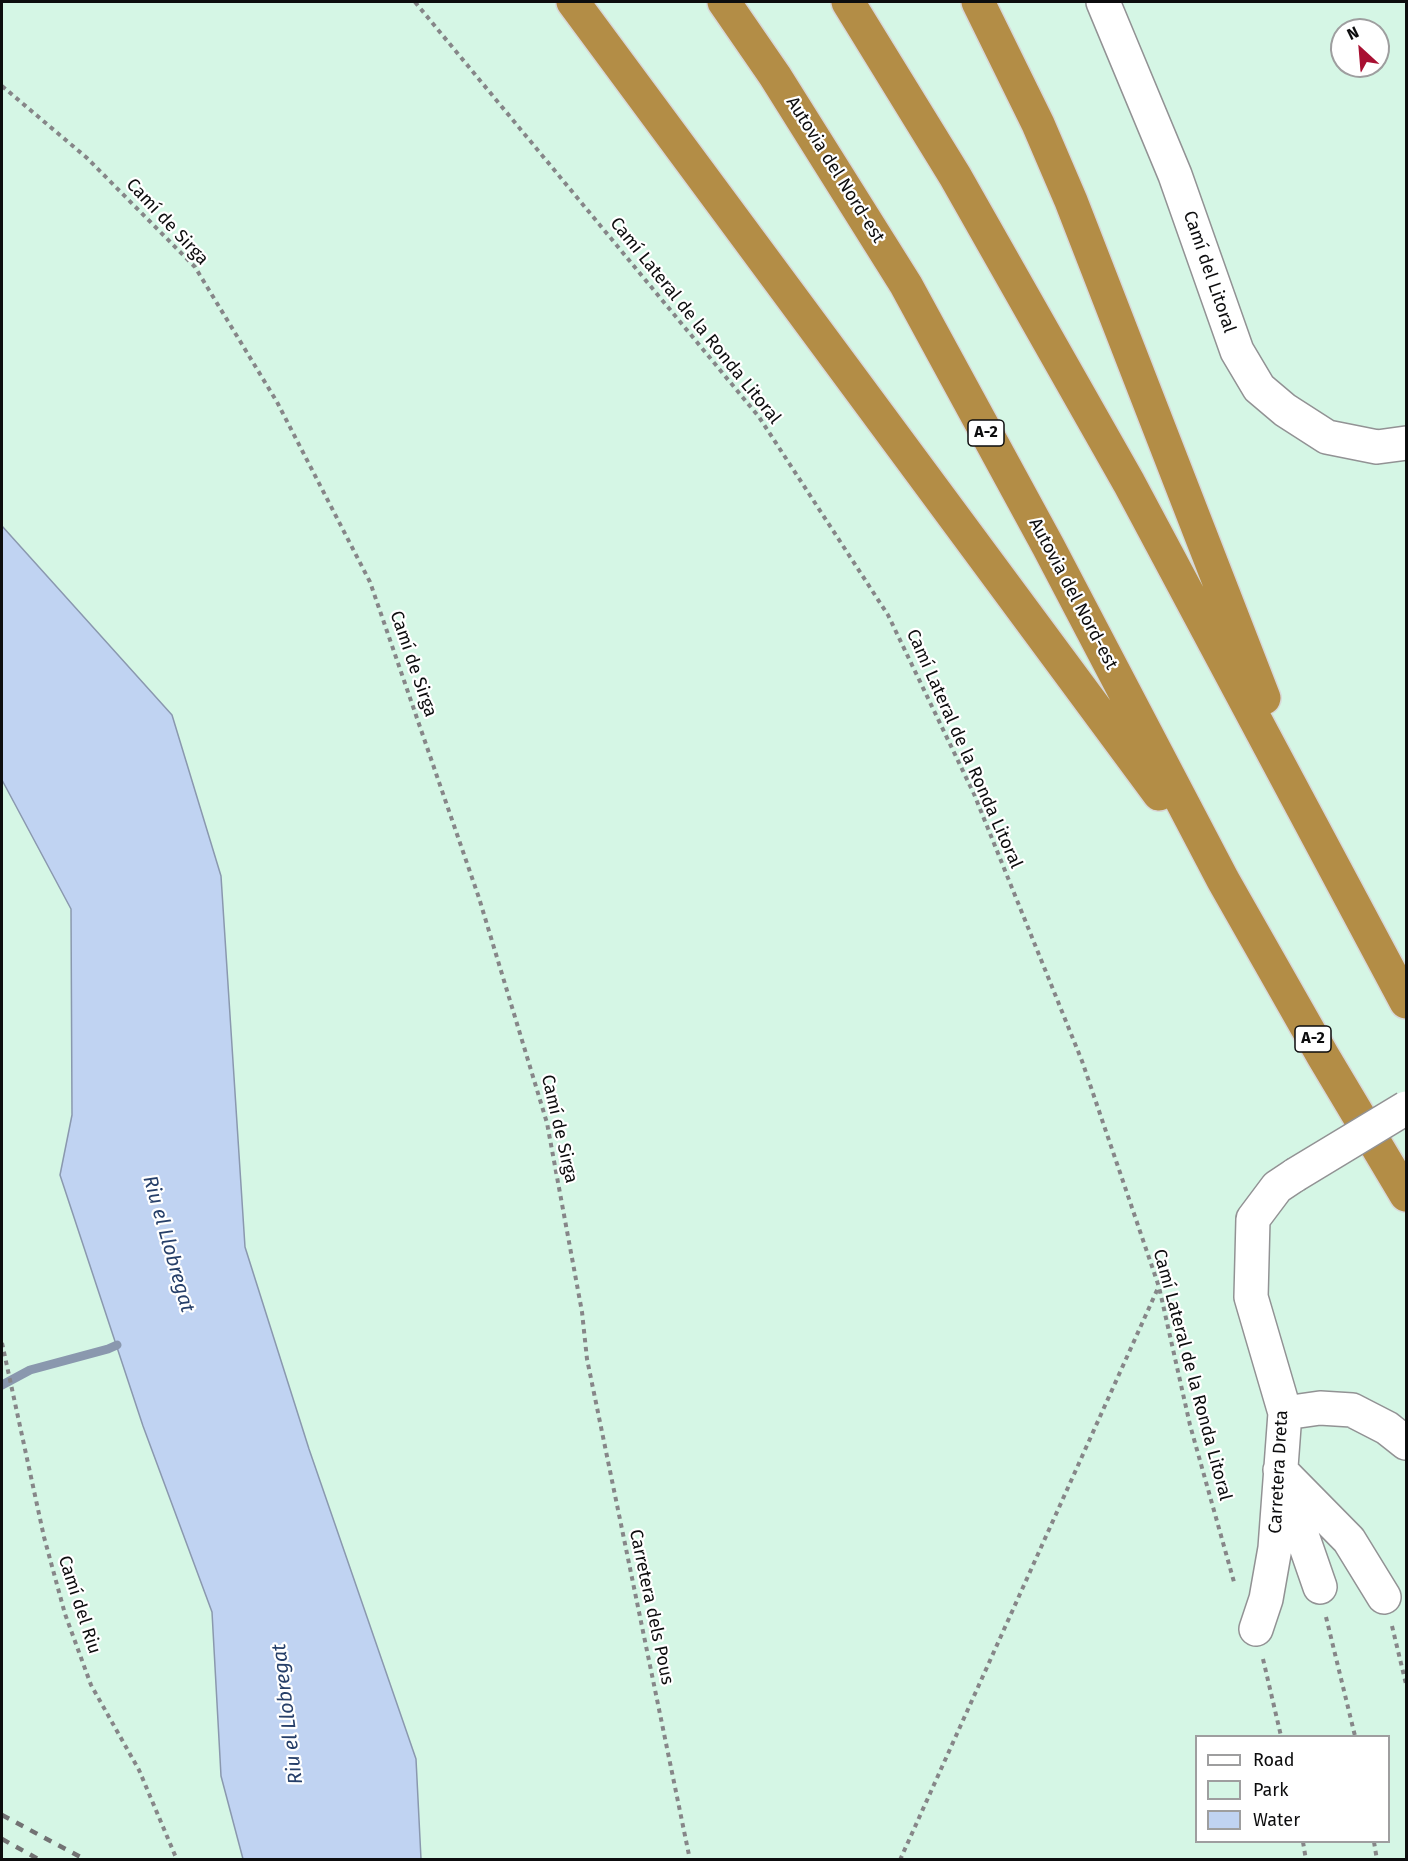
<!DOCTYPE html>
<meta charset="utf-8">
<style>
body{margin:0}
#map{position:relative;width:1408px;height:1861px;overflow:hidden;background:#fbfbfe;font-family:"Fira Sans",sans-serif}
canvas{display:block}
.frame{position:absolute;inset:0;border:3px solid #0d0d0e;pointer-events:none}
.legend{position:absolute;left:1195px;top:1735px;width:195px;height:108px;box-sizing:border-box;background:#fff;border:2px solid #9e9e9f;margin:0;padding:8px 10px;list-style:none;font-size:18px;color:#0d0d0e}
.legend li{display:flex;align-items:center;gap:12px;height:30px}
.legend b{width:30px;border:2px solid #9e9e9f}
.north{position:absolute;left:1330px;top:18px;width:60px;height:60px;box-sizing:border-box;background:#fff;border:2px solid #9e9e9f;border-radius:50%;rotate:334deg;font-size:16px;font-weight:700;line-height:24px;text-align:center;color:#0d0d0e}
.north::after{content:'';display:block;margin:auto;width:21px;height:27px;background:#a81032;clip-path:polygon(50% 0,100% 100%,50% 72%,0 100%)}
</style>
<div id="map">
<canvas width="1408" height="1861"></canvas>
<div class="frame"></div>
<ul class="legend">
<li><b style="height:8px;background:#fff"></b>Road</li>
<li><b style="height:16px;background:#d5f6e5"></b>Park</li>
<li><b style="height:16px;background:#c0d3f2"></b>Water</li>
</ul>
<div class="north">N</div>
</div>
<script>
const ctx = document.querySelector('canvas').getContext('2d');
ctx.lineJoin = 'round';
function paint(path, color) {
  ctx.fillStyle = color;
  ctx.fill(path, 'evenodd');
}
function poly(rows) {
  const path = new Path2D();
  for (const r of rows) {
    path.moveTo(r[0], r[1]);
    for (let i = 2; i < r.length; i += 2) path.lineTo(r[i], r[i + 1]);
  }
  return path;
}
function trace(path, color, width, dash) {
  ctx.strokeStyle = color;
  ctx.lineWidth = width;
  ctx.lineCap = dash ? 'butt' : 'round';
  ctx.setLineDash(dash || []);
  ctx.stroke(path);
}
function drawText(font, color, halo, rows, align = 'center') {
  ctx.font = font + ' "Fira Sans",sans-serif';
  ctx.lineWidth = 4.5;
  ctx.setLineDash([]);
  ctx.textBaseline = 'middle';
  ctx.strokeStyle = halo;
  ctx.fillStyle = color;
  for (const [text, x, y, turn = 0] of rows) {
    ctx.save();
    ctx.translate(x, y);
    ctx.rotate((+turn || 0) * Math.PI / 180);
    ctx.textAlign = isNaN(turn) ? turn : align;
    if (halo) ctx.strokeText(text, 0, 0);
    ctx.fillText(text, 0, 0);
    ctx.restore();
  }
}
paint(poly([
 [2,2,1406,2,1406,1859,421,1859,416,1759,309,1449,245,1247,231,1048,67,599,2,526],
 [1342,30,1378,30,1378,66,1342,66],
 [1196,1736,1388,1736,1388,1842,1196,1842],
 [2,780,71,909,72,1115,60,1175,143,1426,212,1612,221,1776,243,1859,2,1859]
]), '#d5f6e5');
const water = poly([
 [2,526,172,715,221,876,245,1247,309,1449,416,1759,421,1859,243,1859,221,1776,212,1612,143,1426,60,1175,72,1115,71,909,2,780,2,526]
]);
paint(water, '#c0d3f2');
trace(water, '#8a98ae', 1.5);
trace(poly([
 [2,1385,30,1370,108,1349,117,1345]
]), '#8a98ae', 9);
const minor = poly([
 [1103,2,1175,175,1237,351,1259,388,1285,410,1327,437,1377,447,1406,443],
 [1285,1413,1320,1408,1352,1410,1387,1428,1406,1443],
 [1280,1470,1349,1540,1384,1597],
 [1285,1486,1320,1587],
 [1256,1629,1266,1599,1275,1548,1285,1413,1251,1297,1253,1219,1277,1187,1295,1175]
]);
const highway = poly([
 [573,2,1159,794],
 [724,2,775,76,906,285,1048,546,1223,880,1323,1056,1406,1195],
 [848,2,955,176,1129,483,1406,1002],
 [978,2,1038,124,1071,201,1264,698]
]);
trace(minor, '#929294', 36);
trace(highway, '#d8d8d8', 36);
trace(poly([
 [415,2,759,417,888,615,974,794,1082,1061,1159,1287,1190,1425,1234,1582],
 [2,86,87,158,195,267,277,402,370,582,479,898,547,1123,582,1312,587,1359,690,1860],
 [2,1343,44,1537,65,1614,91,1685,139,1770,177,1860],
 [1326,1617,1355,1736],
 [1392,1626,1406,1684],
 [1263,1659,1281,1736],
 [1303,1842,1306,1860],
 [1374,1842,1377,1860],
 [900,1860,1158,1288]
]), '#868688', 4, [4.5, 4.5]);
trace(minor, '#fff', 33);
trace(highway, '#b38d46', 33);
trace(poly([
 [2,1815,86,1860],
 [2,1839,40,1860]
]), '#727273', 4.5, [8, 8]);
const minorBridge = poly([
 [1295,1175,1406,1108]
]);
trace(minorBridge, '#929294', 36, []);
trace(minorBridge, '#fff', 33);
for (const [x, y, w] of [
 [986,433,36],
 [1313,1039,36]
]) {
  const box = new Path2D();
  box.roundRect(x - w / 2, y - 13, w, 26, 4.5);
  ctx.fillStyle = '#fff';
  ctx.fill(box);
  trace(box, '#0d0d0e', 1.5);
}
drawText('bold 16px', '#0d0d0e', null, [
 ["A-2",986,433],
 ["A-2",1313,1039]
]);
drawText('18px', '#0d0d0e', '#fff', [
 ["Autovia del Nord-est",835,170,58],
 ["Camí de Sirga",167,222,47],
 ["Camí del Litoral",1209,272,71],
 ["Camí Lateral de la Ronda Litoral",695,321,51],
 ["Autovia del Nord-est",1073,594,62],
 ["Camí de Sirga",413,664,71],
 ["Camí Lateral de la Ronda Litoral",964,749,66],
 ["Camí de Sirga",559,1129,77],
 ["Camí Lateral de la Ronda Litoral",1192,1375,75],
 ["Carretera Dreta",1279,1472,-87],
 ["Camí del Riu",79,1605,72],
 ["Carretera dels Pous",651,1607,78]
]);
drawText('italic 20px', '#263f69', '#fff', [
 ["Riu el Llobregat",168,1244,74],
 ["Riu el Llobregat",288,1714,-97]
]);
</script>
